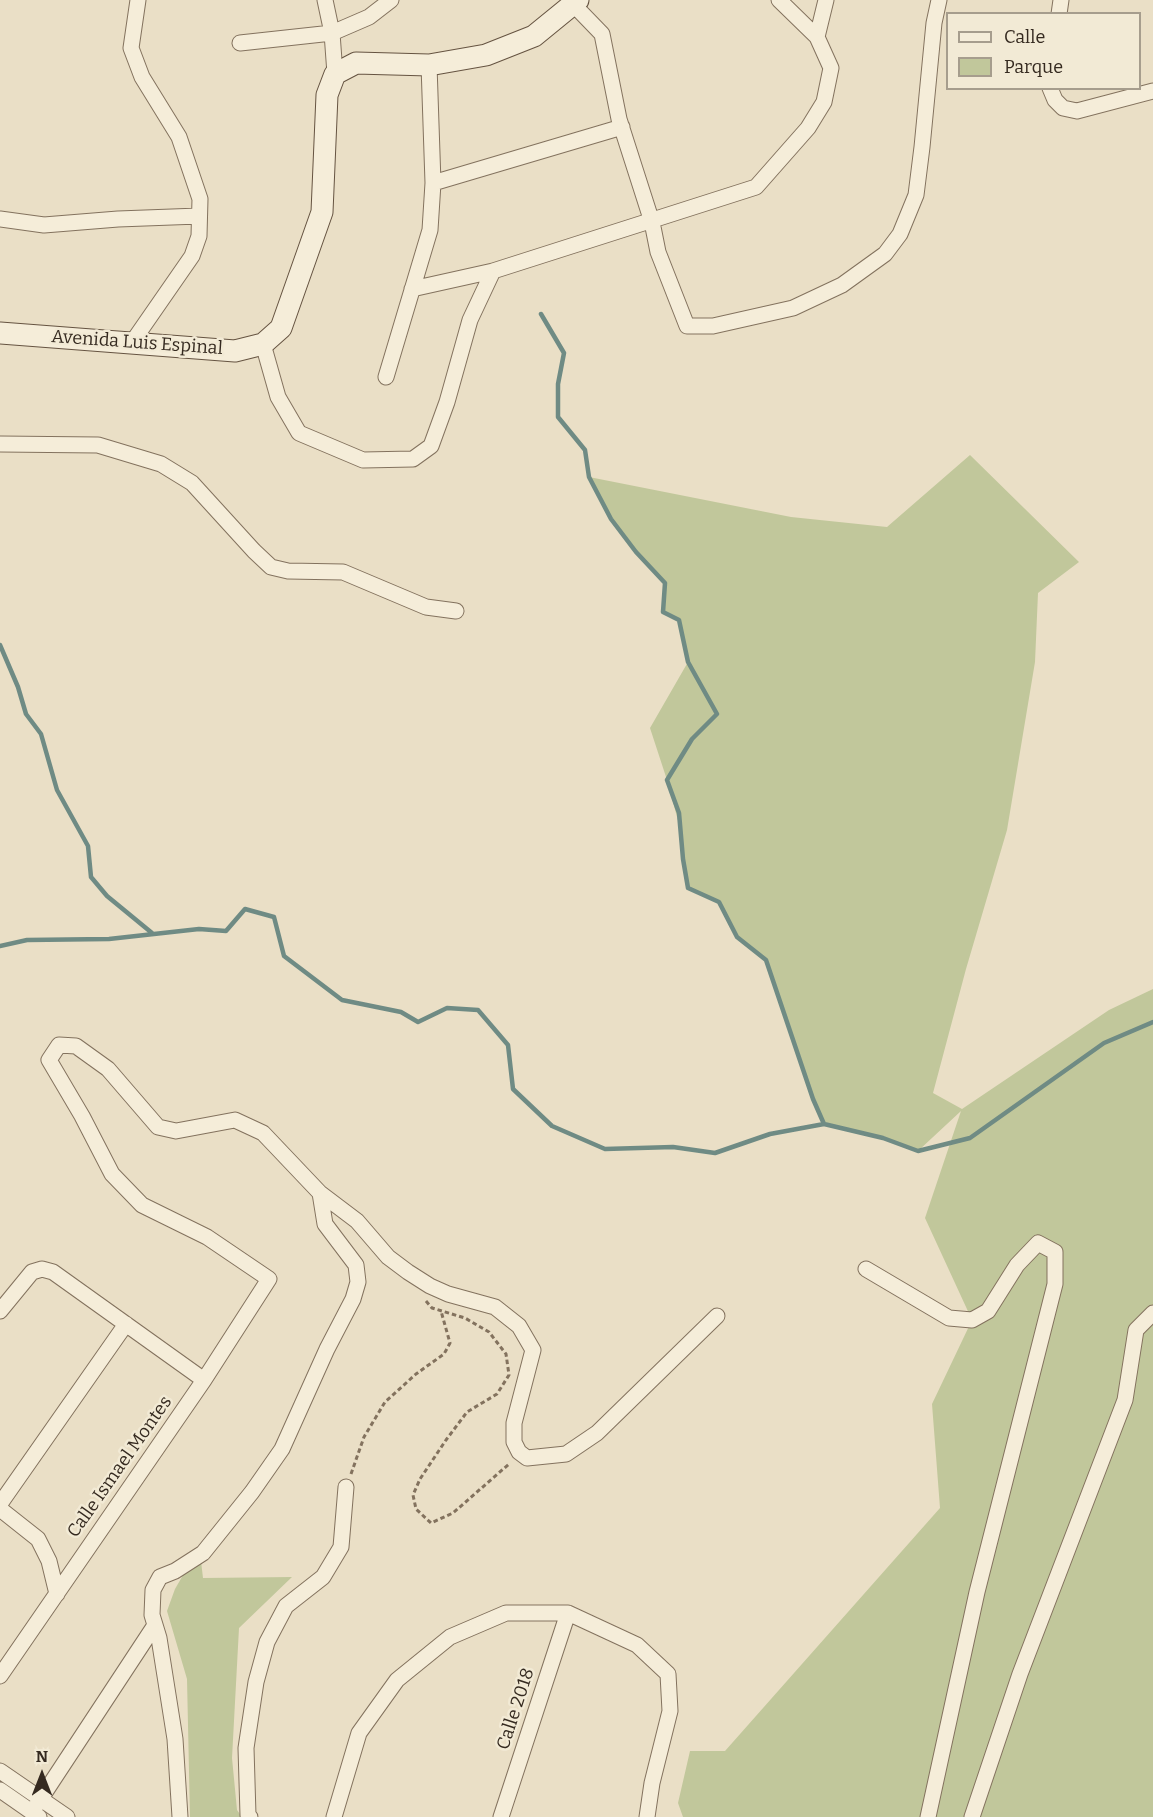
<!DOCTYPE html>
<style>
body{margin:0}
#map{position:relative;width:1153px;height:1817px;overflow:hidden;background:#eadfc6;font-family:Bitter,serif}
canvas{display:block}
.legend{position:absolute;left:946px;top:12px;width:195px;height:78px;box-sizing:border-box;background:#f2ead5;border:2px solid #a69d8d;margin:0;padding:8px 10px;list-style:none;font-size:18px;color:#352a20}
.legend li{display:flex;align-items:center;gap:12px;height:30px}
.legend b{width:30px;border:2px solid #a69d8d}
.north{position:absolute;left:12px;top:1745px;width:60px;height:60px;-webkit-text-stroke:4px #f2ead5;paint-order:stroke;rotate:0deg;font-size:16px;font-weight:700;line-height:24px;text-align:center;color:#352a20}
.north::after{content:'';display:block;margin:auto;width:21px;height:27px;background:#352a20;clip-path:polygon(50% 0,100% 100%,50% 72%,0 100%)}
</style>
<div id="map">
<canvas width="1153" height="1817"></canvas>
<ul class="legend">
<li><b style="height:8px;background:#f5edd9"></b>Calle</li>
<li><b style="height:16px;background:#c1c79b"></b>Parque</li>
</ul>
<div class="north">N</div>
</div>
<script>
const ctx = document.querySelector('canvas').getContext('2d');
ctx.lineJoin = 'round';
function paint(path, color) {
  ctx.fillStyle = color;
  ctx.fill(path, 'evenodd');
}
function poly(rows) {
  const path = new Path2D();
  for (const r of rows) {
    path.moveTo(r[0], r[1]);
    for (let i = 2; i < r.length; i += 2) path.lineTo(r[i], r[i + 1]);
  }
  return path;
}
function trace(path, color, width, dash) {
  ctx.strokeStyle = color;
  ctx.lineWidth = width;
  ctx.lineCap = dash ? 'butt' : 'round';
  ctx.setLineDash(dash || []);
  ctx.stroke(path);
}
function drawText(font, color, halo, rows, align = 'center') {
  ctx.font = font + ' Bitter,serif';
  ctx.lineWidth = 5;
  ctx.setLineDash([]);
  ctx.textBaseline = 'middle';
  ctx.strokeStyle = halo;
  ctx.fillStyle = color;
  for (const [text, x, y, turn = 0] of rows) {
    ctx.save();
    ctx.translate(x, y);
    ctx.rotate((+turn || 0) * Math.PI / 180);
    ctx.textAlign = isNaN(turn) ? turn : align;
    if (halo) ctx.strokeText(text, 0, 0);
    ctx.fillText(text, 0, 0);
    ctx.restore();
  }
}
paint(poly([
 [970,455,1079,562,1038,593,1035,662,1007,830,966,969,933,1093,962,1109,1109,1010,1153,989,1153,1817,683,1817,678,1803,690,1751,725,1751,940,1508,932,1404,972,1320,925,1218,961,1111,918,1151,883,1138,824,1124,813,1099,766,960,737,937,719,902,688,888,683,859,680,828,667,780,650,728,688,662,679,620,663,612,665,583,636,552,611,519,589,477,791,517,887,527],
 [201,1561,203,1578,292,1577,239,1628,232,1758,237,1810,242,1817,190,1817,187,1679,167,1611,175,1589,186,1570]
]), '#c1c79b');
trace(poly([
 [541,314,564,353,558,384,558,417,585,450,589,477,611,519,636,552,665,583,663,612,679,620,688,662,717,714,692,739,667,780,679,813,683,859,688,888,719,902,737,937,766,960,813,1099,824,1124],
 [0,645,18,687,26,714,41,734,57,790,88,846,91,877,107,896,152,933],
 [0,946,27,940,109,939,199,929,226,931,245,909,274,917,284,956,342,1000,401,1012,418,1022,447,1008,478,1010,508,1045,513,1089,552,1126,605,1149,673,1147,715,1153,770,1134,824,1124,883,1138,918,1151,970,1138,1104,1043,1153,1022]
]), '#6f8b84', 4.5);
const street = poly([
 [325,0,332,33,335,74],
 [573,4,602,34,619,119,652,222,658,252,687,326,713,326,793,308,842,285,885,254,900,234,916,195,922,147,934,23,939,0],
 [1059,14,1061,0],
 [817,37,826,0],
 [240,43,332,33,369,17,391,0],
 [1050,88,1055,100,1063,108,1077,111,1153,91],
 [433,183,622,127],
 [0,219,44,225,118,219,199,216],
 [412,289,493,271],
 [131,344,192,256,199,236,200,199,179,137,142,77,131,48,138,0],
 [263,344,278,397,299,433,363,460,413,459,431,446,447,402,470,320,493,271,756,187,808,128,824,102,831,68,817,37,779,0],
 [386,377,430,230,433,183,429,65],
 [0,444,98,445,161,464,192,483,254,551,271,567,288,571,343,572,426,607,456,611],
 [320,1193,357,1221,388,1257,408,1272,430,1286,448,1294,495,1307,519,1326,533,1350,514,1423,514,1442,519,1452,527,1458,566,1454,597,1433,717,1316],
 [866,1269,949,1318,972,1320,988,1311,1017,1265,1038,1243,1055,1252,1055,1284,977,1592,928,1817],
 [0,1311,32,1272,42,1269,53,1272,204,1380],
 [0,1504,126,1324],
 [0,1509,38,1539,49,1561,57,1594],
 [0,1676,204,1380,269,1279,207,1237,142,1205,112,1174,82,1116,49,1060,59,1045,76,1046,108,1069,158,1127,176,1131,235,1120,263,1133,320,1193,325,1224,356,1265,358,1282,353,1299,327,1349,282,1449,252,1492,203,1553,175,1571,160,1577,153,1590,152,1615,159,1638,175,1739,180,1817],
 [0,1771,67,1817],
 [0,1790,39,1817],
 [32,1812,155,1625],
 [250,1817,248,1815,246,1748,256,1682,267,1642,286,1606,323,1577,341,1547,346,1487],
 [334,1817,359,1733,397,1680,450,1637,506,1613,568,1613,637,1645,668,1674,670,1711,652,1783,647,1817],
 [501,1817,568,1613],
 [972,1817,1020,1674,1125,1400,1136,1330,1153,1313]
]);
const secondary = poly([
 [0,333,235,351,263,344,281,328,322,212,327,95,335,74,356,63,429,65,486,55,534,36,578,0]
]);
trace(street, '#83725e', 17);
trace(secondary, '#655341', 23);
trace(poly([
 [426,1301,432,1308,465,1318,489,1332,506,1354,509,1375,497,1394,467,1412,446,1440,420,1479,413,1495,416,1509,431,1523,453,1513,509,1464],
 [351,1474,364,1437,385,1402,416,1374,444,1354,450,1343,441,1311]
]), '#83725e', 3, [4.5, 3]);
trace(street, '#f5edd9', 15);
trace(secondary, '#f5edd9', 21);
drawText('18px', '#352a20', '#f2ead5', [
 ["Avenida Luis Espinal",137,343,4],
 ["Calle Ismael Montes",120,1467,-55],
 ["Calle 2018",516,1709,-72]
]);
</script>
